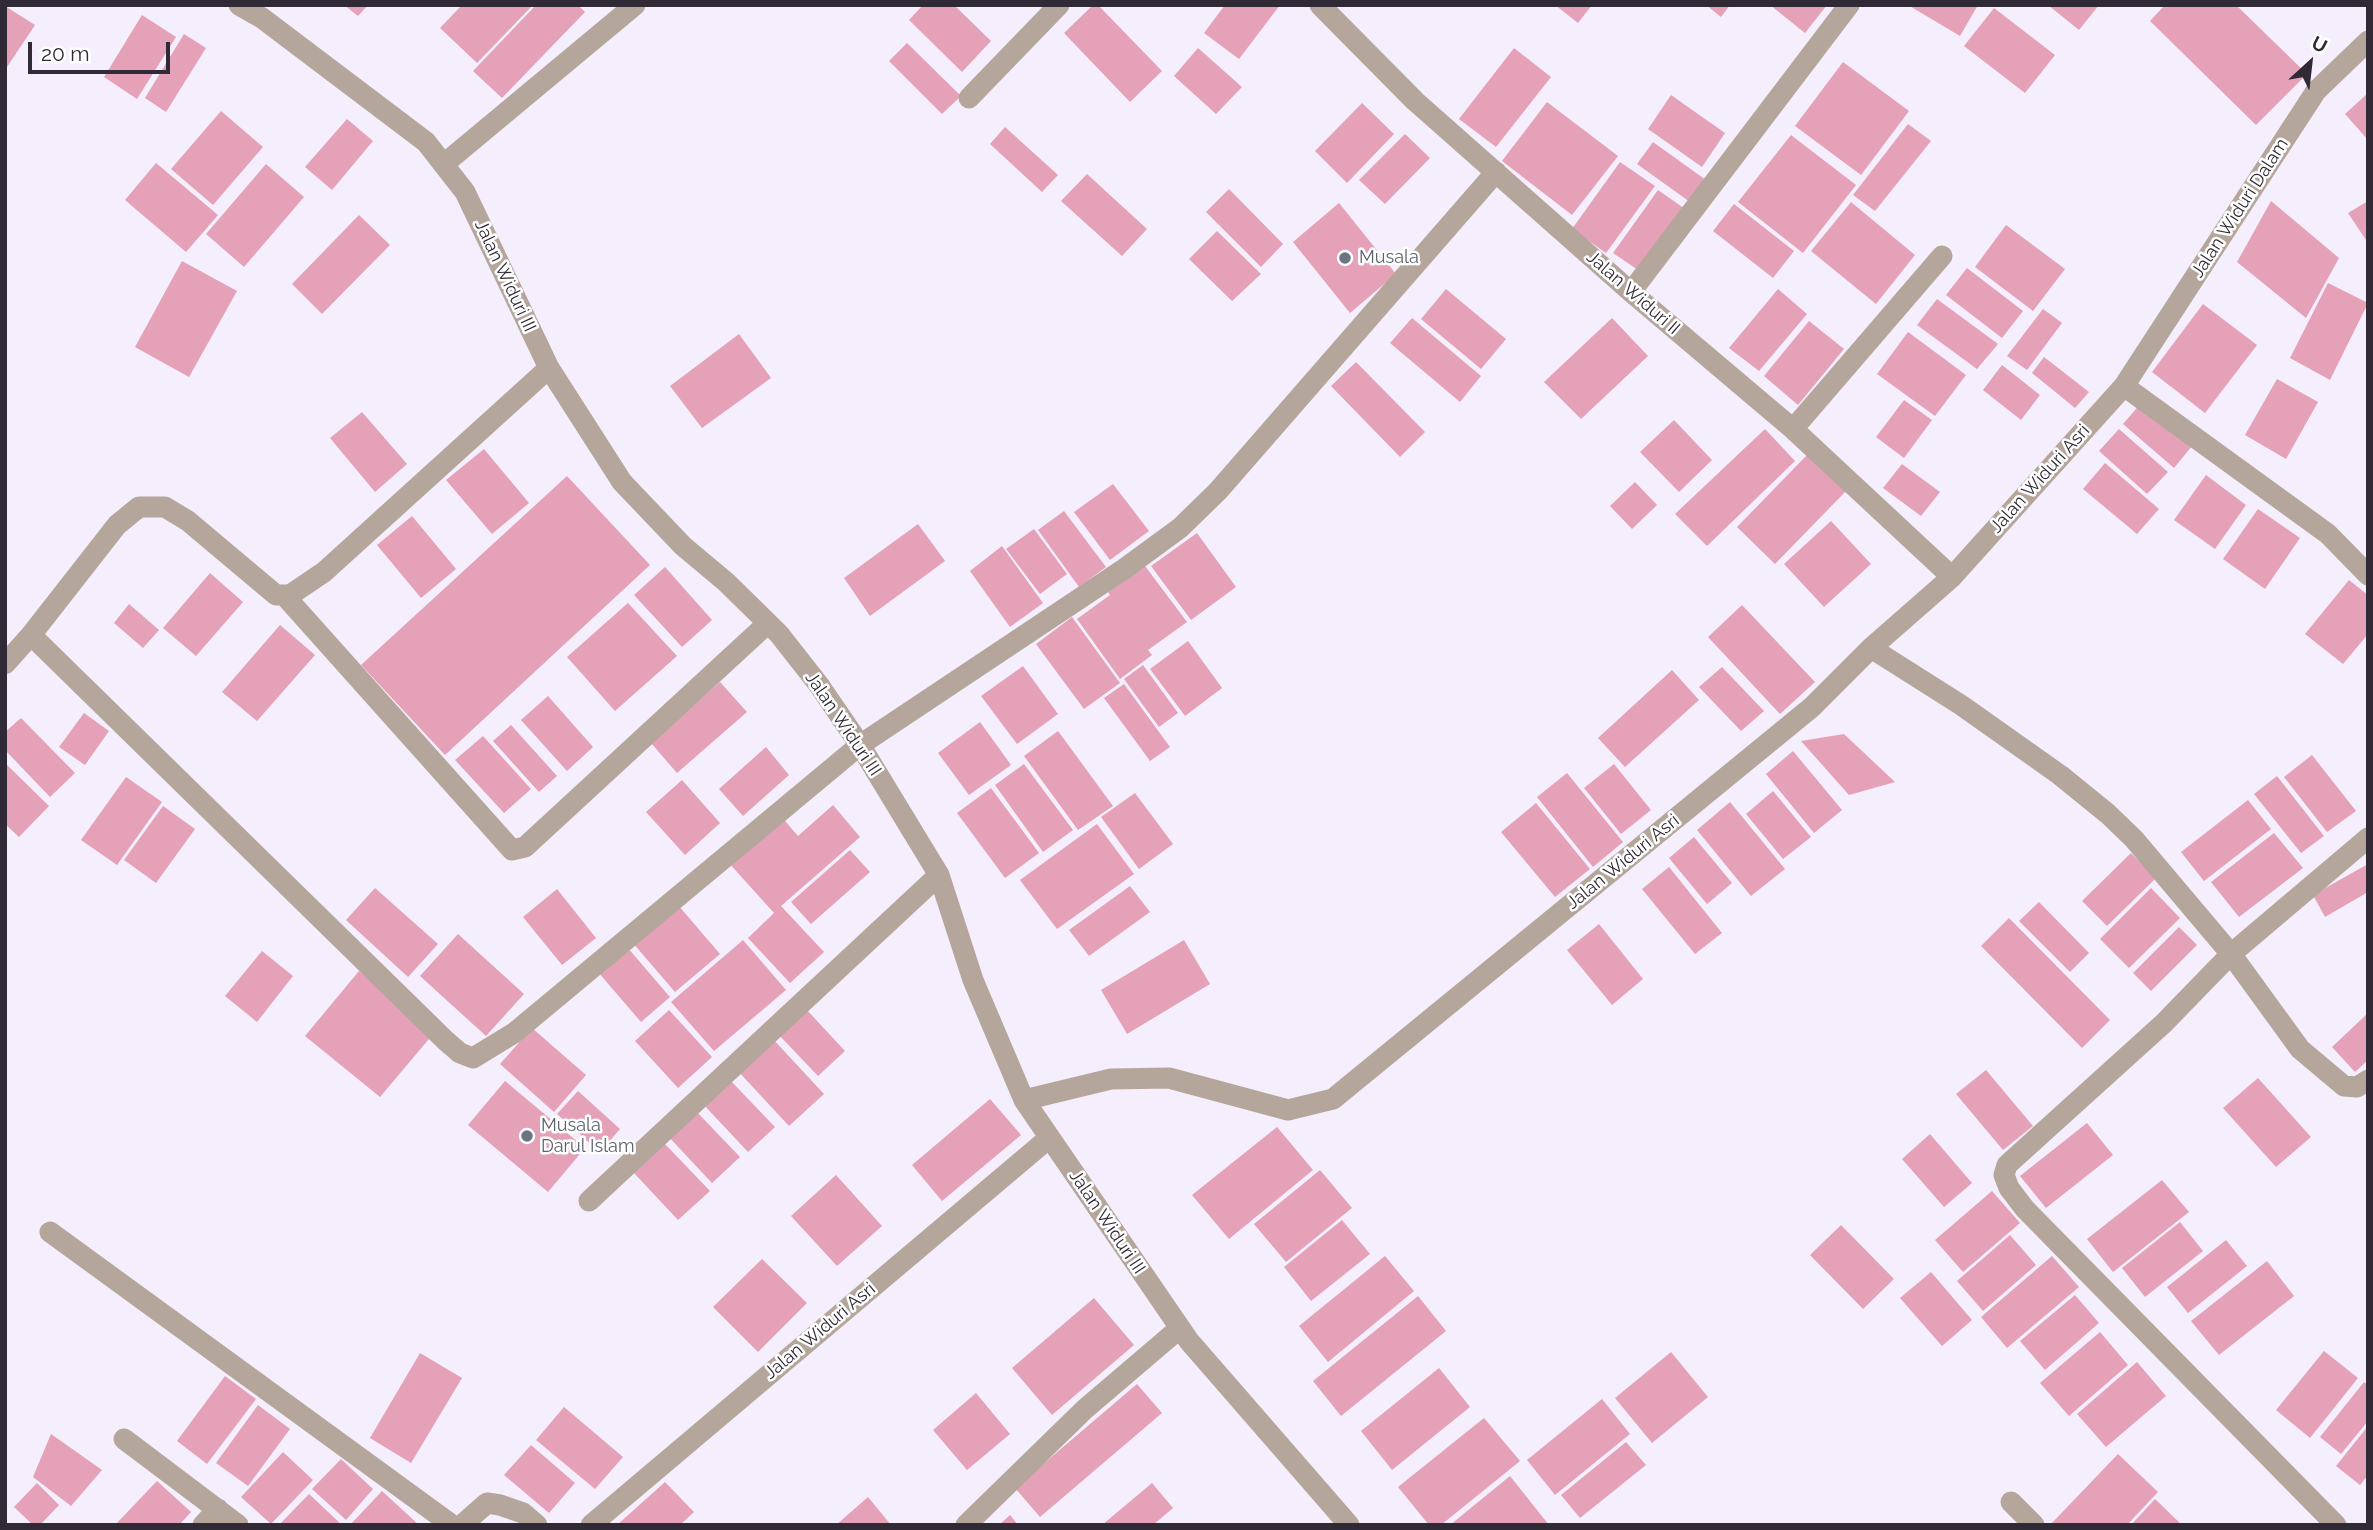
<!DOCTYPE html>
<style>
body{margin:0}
#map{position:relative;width:2373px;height:1530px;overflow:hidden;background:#f5eefc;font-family:Raleway,sans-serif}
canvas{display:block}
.frame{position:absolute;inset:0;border:7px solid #302a36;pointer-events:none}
.north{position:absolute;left:2275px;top:28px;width:70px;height:70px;-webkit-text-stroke:5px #fff;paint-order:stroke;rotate:27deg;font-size:19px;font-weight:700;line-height:28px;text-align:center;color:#302a36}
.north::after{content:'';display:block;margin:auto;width:24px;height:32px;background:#302a36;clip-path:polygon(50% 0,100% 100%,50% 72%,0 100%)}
.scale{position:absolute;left:28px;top:42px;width:142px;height:32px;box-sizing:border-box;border:4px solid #302a36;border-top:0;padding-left:9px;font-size:21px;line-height:24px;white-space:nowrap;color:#302a36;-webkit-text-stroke:5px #fff;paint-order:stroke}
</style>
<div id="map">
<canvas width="2373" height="1530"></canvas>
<div class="frame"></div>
<div class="north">U</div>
<div class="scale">20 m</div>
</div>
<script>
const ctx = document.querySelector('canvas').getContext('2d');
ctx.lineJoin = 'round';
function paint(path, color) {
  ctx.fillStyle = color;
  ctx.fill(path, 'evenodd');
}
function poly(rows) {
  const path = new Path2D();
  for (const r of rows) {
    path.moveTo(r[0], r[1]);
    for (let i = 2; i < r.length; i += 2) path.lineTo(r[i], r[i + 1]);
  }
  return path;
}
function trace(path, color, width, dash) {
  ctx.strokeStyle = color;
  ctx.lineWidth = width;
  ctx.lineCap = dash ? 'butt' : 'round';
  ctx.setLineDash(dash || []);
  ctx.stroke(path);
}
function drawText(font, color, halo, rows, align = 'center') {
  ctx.font = font + ' Raleway,sans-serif';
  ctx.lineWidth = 5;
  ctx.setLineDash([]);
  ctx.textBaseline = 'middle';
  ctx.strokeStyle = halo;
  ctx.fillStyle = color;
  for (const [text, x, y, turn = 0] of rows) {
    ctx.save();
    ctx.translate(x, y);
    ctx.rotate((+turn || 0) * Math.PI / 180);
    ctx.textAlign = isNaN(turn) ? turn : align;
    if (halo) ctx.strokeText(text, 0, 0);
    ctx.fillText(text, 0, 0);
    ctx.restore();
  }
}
paint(poly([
 [344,5,368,5,358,16],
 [462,5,533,5,477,63,440,28],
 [536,5,578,5,585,12,502,98,473,71],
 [923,5,954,5,991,41,962,72,909,20],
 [1093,5,1098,5,1162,71,1130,102,1064,33],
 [1225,5,1280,5,1239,59,1204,33],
 [1555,5,1592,5,1578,23],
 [1706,5,1730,5,1721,17],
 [1770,5,1827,5,1805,33],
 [1908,5,1978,5,1960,36],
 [2048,5,2099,5,2079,30],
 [2165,5,2236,5,2307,74,2256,125,2150,21],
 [5,6,35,25,5,70],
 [1994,8,2055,55,2025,93,1964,46],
 [142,15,176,37,137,99,104,77],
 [184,34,206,48,166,112,145,98],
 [907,43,961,96,942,114,889,61],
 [1198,48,1242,87,1216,114,1174,76],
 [1514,48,1551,77,1496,147,1459,119],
 [1843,62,1909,111,1861,175,1795,126],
 [2368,93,2368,140,2345,114],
 [1671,95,1725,133,1702,167,1648,129],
 [1547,102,1618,156,1572,215,1502,161],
 [1362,103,1394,134,1347,183,1315,151],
 [221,111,263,147,213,205,171,169],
 [347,119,373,141,332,190,305,167],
 [1908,124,1931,141,1875,211,1853,195],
 [1005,127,1058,175,1042,192,990,144],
 [1405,134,1430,158,1385,204,1359,180],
 [1791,135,1856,185,1803,253,1738,202],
 [1653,142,1706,180,1690,202,1637,164],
 [1620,162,1655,186,1606,253,1572,229],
 [156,163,218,215,186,252,125,200],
 [266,164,304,197,244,267,206,234],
 [1087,174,1147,229,1122,256,1061,201],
 [1229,189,1283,244,1261,267,1206,212],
 [1658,190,1685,209,1641,272,1613,253],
 [2271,201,2339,258,2306,318,2237,262],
 [2368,201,2368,243,2348,213],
 [1851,202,1915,255,1876,304,1811,251],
 [1339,203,1396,274,1350,313,1293,242],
 [1734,204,1794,251,1773,278,1713,231],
 [359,215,390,245,322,314,292,284],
 [2006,225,2065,269,2033,311,1975,267],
 [1217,231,1261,274,1232,301,1189,259],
 [182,261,237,291,189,377,135,347],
 [1967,268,2023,311,2002,338,1946,295],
 [2328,283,2368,303,2330,380,2290,358],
 [1446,289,1506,339,1481,369,1421,319],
 [1778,289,1807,314,1759,371,1729,348],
 [1937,299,1998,344,1977,369,1917,325],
 [2203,304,2257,345,2205,413,2152,372],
 [2043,309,2062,323,2027,370,2007,356],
 [1412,318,1481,376,1460,402,1390,343],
 [1612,318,1648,356,1581,419,1544,382],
 [1809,321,1844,349,1798,405,1764,376],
 [1908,332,1966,375,1935,416,1877,374],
 [739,334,771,378,702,428,670,386],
 [2044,357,2089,392,2075,408,2032,373],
 [1356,362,1425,432,1400,457,1331,386],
 [2002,365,2040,395,2021,420,1983,390],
 [2277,379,2318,402,2286,459,2245,435],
 [1904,400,1932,420,1904,458,1876,437],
 [2142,402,2192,446,2174,468,2123,424],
 [362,412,407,464,375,492,330,438],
 [1674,420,1712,460,1679,492,1640,452],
 [1765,429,1795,461,1707,546,1675,514],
 [2119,429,2168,472,2147,494,2099,451],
 [484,449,529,503,492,534,446,480],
 [1809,453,1847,490,1775,564,1737,527],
 [2105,463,2159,509,2137,534,2083,489],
 [1902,464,1940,492,1921,516,1883,488],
 [2206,475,2246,505,2215,549,2174,520],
 [567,476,650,565,445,755,361,665],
 [1635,482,1657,505,1632,529,1610,506],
 [1113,484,1149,531,1110,560,1074,512],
 [2258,509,2300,538,2265,589,2223,559],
 [1064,511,1106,567,1079,587,1038,530],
 [412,516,456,569,421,598,377,545],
 [1831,521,1871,564,1824,607,1784,564],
 [918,524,945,561,870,616,844,578],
 [1034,529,1067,574,1040,594,1006,549],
 [1197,533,1236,587,1191,620,1151,566],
 [1002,546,1043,603,1010,627,970,571],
 [1145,566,1187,622,1148,650,1152,655,1120,679,1077,619,1110,595,1108,592],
 [665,567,712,620,682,647,634,595],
 [210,573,243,602,196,656,163,628],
 [2349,580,2368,595,2368,634,2343,664,2305,634],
 [628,603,677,656,615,711,567,657],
 [129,604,159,630,143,648,114,623],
 [1742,605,1815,682,1780,714,1708,637],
 [1072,617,1120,683,1084,709,1036,644],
 [280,625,315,655,257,721,222,692],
 [1188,641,1222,688,1185,716,1150,669],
 [1143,665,1178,713,1159,727,1124,679],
 [1023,666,1058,714,1017,744,981,696],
 [1722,667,1764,711,1741,731,1699,687],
 [1672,670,1699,700,1625,767,1598,738],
 [720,682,747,712,677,773,651,743],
 [1124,684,1170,747,1150,761,1104,698],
 [548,696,593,747,567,771,521,720],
 [84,713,109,731,85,765,59,747],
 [21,718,75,773,50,797,5,750,5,732],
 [980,722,1011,765,969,795,938,753],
 [511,725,557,776,539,792,493,741],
 [1058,731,1113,806,1078,830,1024,756],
 [1844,734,1895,782,1849,795,1801,741],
 [483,736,531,789,504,813,455,760],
 [766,747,789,775,743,816,719,789],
 [1793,751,1842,810,1814,833,1766,774],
 [2312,755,2356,811,2327,832,2284,777],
 [5,763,49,806,19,837,5,824],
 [1024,764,1073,830,1043,852,995,785],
 [1614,764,1651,810,1621,834,1584,788],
 [1567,773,1623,842,1593,867,1537,797],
 [2277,776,2324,836,2301,853,2254,794],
 [126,777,162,802,117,865,81,840],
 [682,780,720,823,685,855,646,812],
 [991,788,1039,853,1005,878,957,813],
 [1773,791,1811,837,1783,859,1746,814],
 [1135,793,1173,844,1139,869,1101,817],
 [2248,800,2271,829,2204,881,2181,852],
 [1730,802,1785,869,1751,896,1697,830],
 [1536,803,1590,869,1555,897,1501,832],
 [833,805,860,837,781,906,824,952,790,983,748,938,774,913,728,862,780,815,798,836],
 [163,806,195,829,156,883,124,860],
 [1097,824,1134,874,1057,929,1020,880],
 [2274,833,2303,868,2239,917,2211,882],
 [1694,837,1732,883,1707,904,1669,858],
 [850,850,870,872,811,924,791,902],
 [2131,853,2156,878,2107,926,2082,901],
 [2368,864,2368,892,2325,917,2313,895],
 [1669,867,1722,933,1695,954,1642,889],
 [1130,886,1150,912,1089,956,1069,930],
 [375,888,438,944,408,977,346,920],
 [2151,888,2180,918,2129,968,2100,939],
 [557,889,596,938,562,965,523,917],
 [2039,902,2089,953,2070,972,2019,921],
 [678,905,720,954,675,992,632,942],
 [2009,918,2110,1020,2082,1048,1981,946],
 [1599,924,1643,979,1612,1005,1567,950],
 [2179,927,2197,945,2151,991,2133,973],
 [458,934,524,994,486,1036,420,976],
 [743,940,786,990,714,1051,671,1002],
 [1184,940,1210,984,1127,1034,1101,990],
 [627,947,670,997,641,1022,598,972],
 [262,951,293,976,257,1022,225,996],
 [359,971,434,1033,380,1097,305,1036],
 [805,1008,845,1051,818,1076,778,1034],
 [669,1010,712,1057,678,1088,635,1041],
 [2368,1013,2368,1060,2355,1072,2332,1047],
 [532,1028,586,1075,554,1112,500,1064],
 [772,1038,824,1094,789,1126,737,1070],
 [1986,1070,2033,1126,2003,1150,1956,1094],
 [2258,1078,2311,1137,2276,1167,2223,1108],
 [729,1079,775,1127,748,1152,703,1104],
 [505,1081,585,1148,548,1192,468,1125],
 [578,1091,620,1129,600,1152,557,1114],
 [990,1099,1021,1135,942,1201,912,1165],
 [694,1109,740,1157,712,1183,667,1135],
 [2087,1123,2113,1155,2046,1208,2020,1176],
 [1277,1127,1313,1170,1229,1239,1192,1195],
 [1930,1134,1972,1183,1944,1207,1902,1159],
 [665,1144,710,1191,678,1220,634,1173],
 [1320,1170,1352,1208,1286,1262,1254,1224],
 [836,1175,882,1226,837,1266,791,1216],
 [2162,1180,2189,1212,2113,1272,2087,1239],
 [1992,1191,2020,1223,1963,1272,1935,1240],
 [1342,1220,1370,1254,1311,1301,1284,1267],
 [2180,1222,2203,1251,2145,1297,2122,1268],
 [1841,1225,1894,1279,1863,1309,1810,1255],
 [2010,1235,2036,1265,1983,1311,1957,1281],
 [2226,1240,2247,1266,2188,1313,2167,1287],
 [1385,1256,1414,1291,1328,1362,1299,1326],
 [2052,1256,2079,1287,2007,1348,1981,1317],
 [762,1259,807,1303,758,1352,713,1307],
 [2267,1261,2294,1296,2219,1355,2191,1321],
 [1931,1272,1972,1320,1942,1346,1900,1298],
 [2075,1295,2099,1323,2045,1370,2020,1341],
 [1418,1296,1446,1331,1341,1416,1313,1381],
 [1094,1298,1134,1345,1052,1415,1012,1368],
 [2100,1332,2128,1365,2069,1416,2040,1383],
 [2324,1351,2358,1378,2310,1438,2276,1410],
 [1671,1352,1708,1397,1652,1443,1615,1398],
 [420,1353,462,1378,411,1463,370,1438],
 [2137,1362,2166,1396,2106,1447,2077,1414],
 [1439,1368,1470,1407,1392,1470,1361,1431],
 [225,1376,256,1399,207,1464,177,1441],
 [2364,1382,2368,1385,2368,1421,2341,1454,2320,1437],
 [1137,1384,1162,1413,1040,1517,1015,1488],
 [976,1393,1010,1434,967,1470,933,1430],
 [1602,1399,1630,1434,1555,1495,1527,1460],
 [258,1405,290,1429,248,1486,216,1463],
 [564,1407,623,1457,595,1489,536,1440],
 [1484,1418,1520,1461,1441,1525,1429,1525,1398,1487],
 [2368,1426,2368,1475,2360,1485,2336,1466],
 [51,1434,102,1470,71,1506,33,1477],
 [1626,1442,1646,1465,1580,1518,1561,1495],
 [531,1445,575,1483,549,1513,504,1475],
 [283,1452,313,1480,271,1524,241,1497],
 [2118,1454,2158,1492,2127,1525,2050,1525],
 [341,1459,373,1489,346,1520,312,1489],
 [1510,1476,1549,1525,1450,1525],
 [157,1481,191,1512,179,1525,115,1525],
 [665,1482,694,1512,680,1525,617,1525],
 [37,1483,59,1505,40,1525,33,1525,14,1507],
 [1152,1483,1173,1508,1153,1525,1102,1525],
 [382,1491,419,1525,350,1525],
 [309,1494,342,1525,279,1525],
 [868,1497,891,1525,836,1525],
 [2155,1499,2182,1525,2131,1525],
 [1010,1515,1018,1525,999,1525]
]), '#e4a1b8');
trace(poly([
 [239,5,262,18,426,142,465,192,549,368,622,482,683,546,726,582,779,634,819,685,860,745,939,875,973,980,1024,1100,1189,1341,1349,1525],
 [1320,5,1415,101,1631,292,1793,429,1952,577],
 [969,98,1059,5],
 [444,164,635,5],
 [1631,292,1849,5],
 [2124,386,2328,534,2368,575],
 [1793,429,1942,256],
 [284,595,512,850,525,847,768,623],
 [31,635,117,525,139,507,165,507,188,521,276,595,290,595,324,572,549,368],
 [1871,648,1961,705,2060,775,2108,814,2134,839,2231,954,2300,1049,2344,1086,2357,1087,2368,1080],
 [5,664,31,635,446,1041,460,1053,473,1058,514,1033,860,745,1124,569,1180,528,1218,491,1496,172],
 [1024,1100,1111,1079,1169,1078,1288,1110,1333,1099,1812,707,1871,648,1952,577,2124,386,2316,91,2368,41],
 [589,1201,939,875],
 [50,1232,452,1525],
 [124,1439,238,1525],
 [2011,1502,2034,1525],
 [203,1525,218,1509],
 [462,1525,487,1503,500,1505,523,1513,537,1525],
 [591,1525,1049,1138],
 [966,1525,1085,1409,1180,1328],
 [2336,1525,2025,1209,2009,1188,2004,1175,2007,1165,2164,1023,2231,954,2368,838]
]), '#b4a69b', 21);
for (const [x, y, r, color] of [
 [1345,258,7,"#6b7280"],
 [527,1136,7,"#6b7280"]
]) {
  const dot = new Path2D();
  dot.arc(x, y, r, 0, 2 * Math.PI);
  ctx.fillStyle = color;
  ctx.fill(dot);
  trace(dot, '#fff', 2.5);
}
drawText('18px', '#302a36', '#fff', [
 ["Jalan Widuri Dalam",2240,208,-57],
 ["Jalan Widuri III",505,276,65],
 ["Jalan Widuri II",1633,293,41],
 ["Jalan Widuri Asri",2040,479,-48],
 ["Jalan Widuri III",843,724,56],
 ["Jalan Widuri Asri",1623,862,-39],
 ["Jalan Widuri III",1107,1222,56],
 ["Jalan Widuri Asri",820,1331,-40]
]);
drawText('18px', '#5b616d', '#fff', [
 ["Musala",1359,258],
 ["Musala",541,1126],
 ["Darul Islam",541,1147]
], 'left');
</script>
